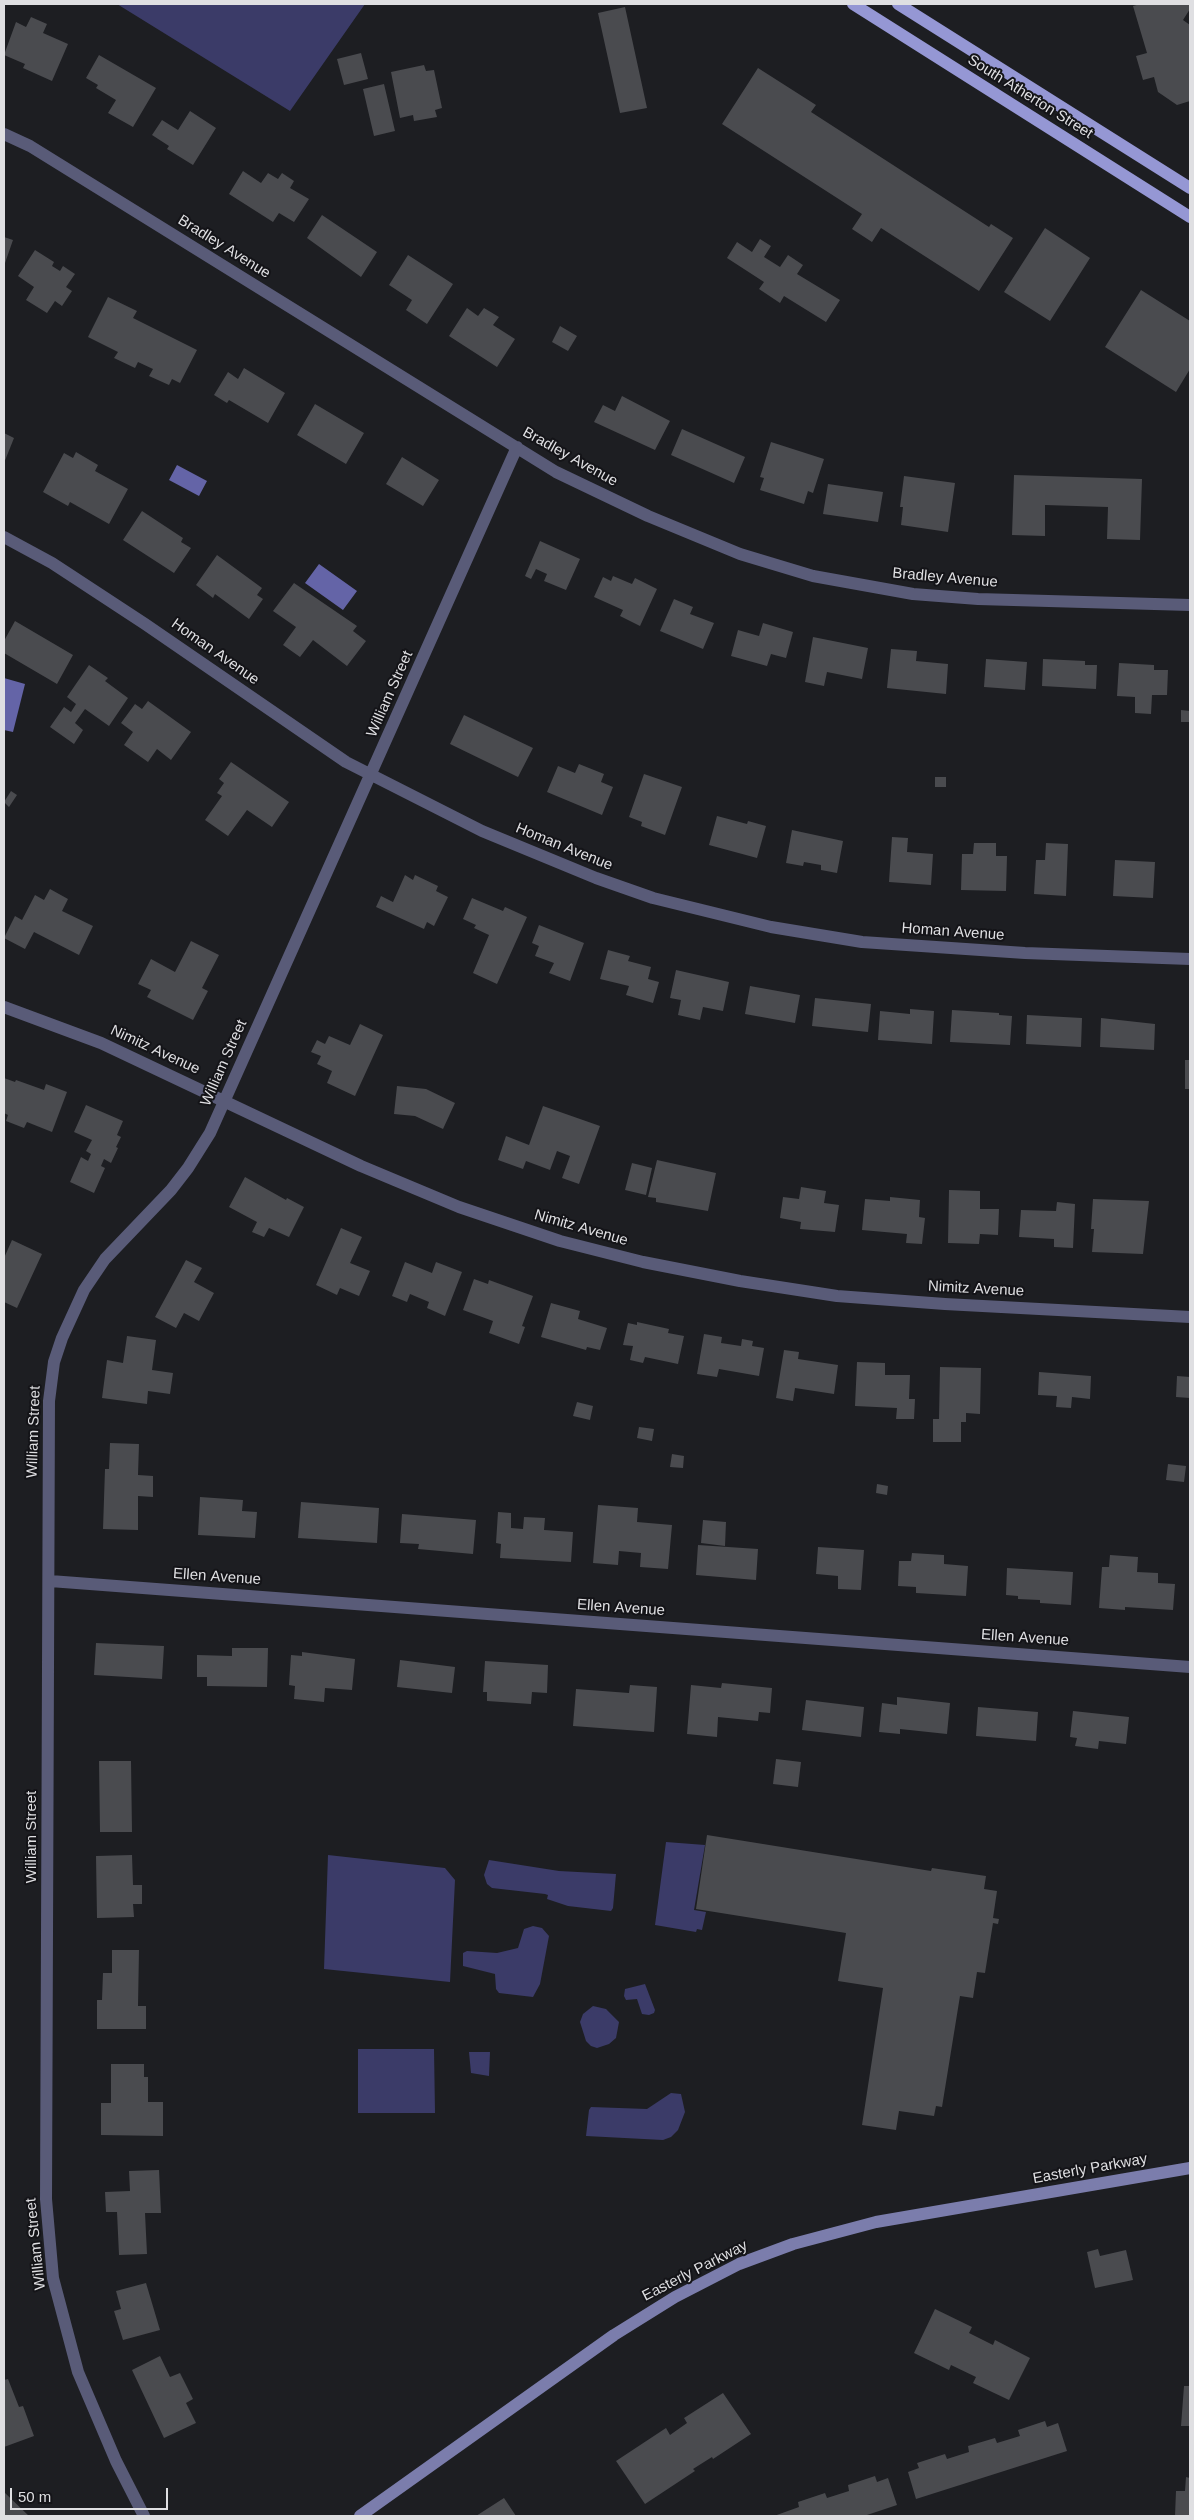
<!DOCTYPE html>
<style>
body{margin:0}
#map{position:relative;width:1194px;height:2520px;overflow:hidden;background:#1d1e22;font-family:Arial,sans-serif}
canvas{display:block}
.frame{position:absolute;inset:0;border:5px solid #dfdfe2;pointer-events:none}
.scale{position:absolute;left:10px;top:2488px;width:158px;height:22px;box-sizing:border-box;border:2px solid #dfdfe2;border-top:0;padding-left:6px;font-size:15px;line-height:18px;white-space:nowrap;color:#dfdfe2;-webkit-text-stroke:4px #141418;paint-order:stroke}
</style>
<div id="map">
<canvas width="1194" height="2520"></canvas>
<div class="frame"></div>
<div class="scale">50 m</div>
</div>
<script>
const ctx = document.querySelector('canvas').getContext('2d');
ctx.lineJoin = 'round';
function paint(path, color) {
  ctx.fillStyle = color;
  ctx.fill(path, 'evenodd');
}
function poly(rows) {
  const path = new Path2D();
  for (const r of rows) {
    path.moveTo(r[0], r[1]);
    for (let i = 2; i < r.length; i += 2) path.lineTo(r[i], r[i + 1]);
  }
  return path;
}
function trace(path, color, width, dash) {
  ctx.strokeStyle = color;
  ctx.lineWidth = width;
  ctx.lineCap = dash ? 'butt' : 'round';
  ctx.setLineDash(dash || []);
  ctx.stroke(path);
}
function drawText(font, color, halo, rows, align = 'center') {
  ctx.font = font + ' Arial,sans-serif';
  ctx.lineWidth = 4;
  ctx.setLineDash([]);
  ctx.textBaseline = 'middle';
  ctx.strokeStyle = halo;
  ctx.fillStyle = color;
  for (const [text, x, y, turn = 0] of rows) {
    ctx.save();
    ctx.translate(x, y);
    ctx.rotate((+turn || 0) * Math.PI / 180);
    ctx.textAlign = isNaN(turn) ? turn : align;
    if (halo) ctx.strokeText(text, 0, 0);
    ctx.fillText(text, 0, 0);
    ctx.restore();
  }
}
paint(poly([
 [117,4,365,4,290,111],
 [666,1842,705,1845,694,1910,706,1912,702,1930,697,1929,696,1932,655,1925],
 [328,1855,445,1868,455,1880,450,1982,324,1969],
 [489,1860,559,1871,616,1874,613,1908,611,1911,568,1906,547,1899,548,1895,545,1894,492,1888,487,1884,484,1875],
 [533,1926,542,1928,549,1936,540,1984,533,1997,499,1993,496,1989,495,1974,463,1966,463,1953,467,1951,497,1953,518,1948,524,1929],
 [645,1984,655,2010,654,2013,649,2015,642,2014,637,1999,626,2000,624,1996,625,1989],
 [593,2006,606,2009,619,2022,616,2038,609,2044,597,2048,591,2046,586,2041,580,2022,583,2014],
 [358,2049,434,2049,435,2113,358,2113],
 [469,2052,490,2052,489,2076,471,2073],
 [671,2093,681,2094,685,2112,678,2130,671,2137,663,2140,586,2136,589,2110,591,2107,647,2109]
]), '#3b3b68');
paint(poly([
 [177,465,207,481,199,496,169,480],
 [319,564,357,591,343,610,305,583],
 [4,678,25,684,13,732,4,730]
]), '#6464a7');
paint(poly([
 [1140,4,1190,4,1190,9,1183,20,1190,25,1190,101,1177,105,1158,92,1154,77,1143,80,1136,56,1147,53,1133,6],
 [625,7,647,108,620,113,598,13],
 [31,17,47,24,43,33,68,44,52,81,23,68,25,64,4,55,16,22,26,27],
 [361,53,368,79,344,85,337,59],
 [99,55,156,88,133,127,108,113,116,100,96,88,98,85,86,78],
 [424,65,426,71,434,70,442,108,435,110,437,117,414,121,413,115,400,118,391,72],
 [758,68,816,105,811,112,989,227,991,224,1013,238,979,291,881,228,872,242,852,229,862,214,722,124],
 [384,84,395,131,374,136,363,89],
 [190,111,216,128,193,165,167,149,169,146,152,135,162,120,178,130],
 [243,171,261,183,268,173,278,179,282,173,294,181,290,188,309,199,294,222,279,213,273,222,229,194],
 [322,215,377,252,361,277,307,238],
 [1045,228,1090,258,1050,321,1004,292],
 [4,237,13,240,4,266],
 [760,239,771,246,764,257,780,267,788,255,803,265,797,274,840,300,826,322,784,296,780,303,759,289,764,282,727,258,737,242,752,252],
 [35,250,54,262,52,266,60,271,63,266,75,274,66,287,72,291,62,306,55,301,47,313,26,300,34,287,18,276],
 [408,255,453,284,427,324,406,310,412,300,389,285],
 [1141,290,1190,321,1190,369,1176,392,1105,347],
 [108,297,137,311,133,318,197,350,180,383,172,379,169,385,149,376,153,369,138,362,135,368,114,358,118,352,88,337],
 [467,308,478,316,484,308,499,317,493,325,515,339,497,367,449,336],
 [560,326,577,336,568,351,552,342],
 [244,368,285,393,268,423,229,400,227,403,214,395,228,372,238,379],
 [622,396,670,421,655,450,594,422,603,405,615,411],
 [315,404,364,433,346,464,297,435],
 [682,429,745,457,734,483,671,455],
 [4,433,14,438,4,463],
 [771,442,824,459,813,493,808,491,804,504,760,490,764,478,760,477],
 [76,452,98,465,95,471,128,489,109,524,70,502,68,506,43,492,64,453,73,458],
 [402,457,439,480,423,506,386,484],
 [1014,475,1142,479,1140,540,1107,539,1108,507,1045,505,1045,536,1012,535],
 [904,476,955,483,948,532,901,525,903,507,900,507],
 [828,484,883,492,878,522,823,514],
 [142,511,183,538,181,542,191,548,174,573,123,540],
 [540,541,580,559,566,590,544,581,547,574,536,569,531,579,525,576],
 [217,555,262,588,257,595,263,599,249,619,215,594,213,598,196,585],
 [613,576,632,584,635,578,657,589,640,626,620,616,623,610,594,597,603,577,611,581],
 [294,583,357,626,353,631,366,641,347,666,313,640,300,657,283,645,296,627,273,611],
 [674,599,693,607,690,614,714,623,703,649,660,631],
 [15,621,73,655,57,684,4,653,4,641],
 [763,623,793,632,786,658,771,654,767,666,731,656,738,630,759,636],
 [813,637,868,648,862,679,827,672,824,686,805,682],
 [891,649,917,651,916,661,948,664,946,694,887,688],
 [986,659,1027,662,1025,690,984,687],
 [1043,659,1085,661,1085,665,1097,665,1096,689,1042,686],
 [1119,663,1154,665,1154,670,1168,670,1167,695,1152,695,1151,714,1135,713,1135,697,1117,696],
 [89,665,108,678,105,681,128,698,109,726,85,709,75,723,83,730,74,744,50,727,64,707,71,712,76,704,67,697],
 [148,701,191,732,171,760,157,749,148,762,124,745,133,732,121,723,135,704,142,709],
 [1181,710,1190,711,1190,722,1181,722],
 [464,715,533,748,518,777,450,744],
 [231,762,289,802,272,827,247,810,228,836,205,820,222,796,217,793,224,783,219,779],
 [579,764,604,774,601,782,613,787,602,815,547,792,558,766,575,773],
 [644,774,682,787,665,835,641,826,642,822,629,817],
 [935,777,946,777,946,787,935,787],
 [11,791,17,795,9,807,4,802],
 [717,816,747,824,748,821,766,826,757,858,709,845],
 [792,830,843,841,837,873,821,870,821,865,804,862,803,866,786,863],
 [892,837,908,838,907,852,933,854,931,885,889,882],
 [974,843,996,843,996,856,1007,856,1006,891,961,890,962,854,973,854],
 [1046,843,1068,844,1066,896,1034,894,1036,860,1045,860],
 [1115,860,1155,862,1153,898,1113,896],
 [405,875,413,880,415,875,438,886,436,891,448,897,434,926,427,922,424,929,376,907,381,896,393,902],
 [50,889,68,899,62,911,93,926,79,955,34,932,25,949,4,938,15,916,22,920,35,895,44,900],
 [472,898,503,911,505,907,527,917,497,984,473,973,489,935,474,928,476,925,463,919],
 [539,925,584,943,570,981,549,973,554,963,535,956,539,946,532,943],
 [191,941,219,955,202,988,208,991,193,1020,147,997,151,990,138,984,151,959,175,972],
 [608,950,630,956,628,961,651,967,648,979,659,982,653,1003,626,995,629,986,600,979],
 [676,970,729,982,723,1011,703,1007,700,1020,678,1015,681,1000,670,998],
 [750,986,800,995,795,1023,745,1014],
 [815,998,871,1004,868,1032,812,1026],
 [910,1009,934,1011,932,1044,878,1040,880,1011,910,1014],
 [952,1010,999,1013,999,1015,1012,1016,1010,1045,950,1042],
 [1027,1015,1082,1018,1081,1047,1026,1044],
 [1101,1018,1155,1024,1154,1050,1100,1047],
 [360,1024,383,1035,355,1096,327,1083,332,1071,317,1064,321,1056,311,1052,317,1040,325,1044,329,1036,350,1045],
 [1185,1060,1190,1060,1190,1089,1185,1089],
 [4,1078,15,1082,16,1080,44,1090,46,1084,67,1092,52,1132,27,1122,24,1128,6,1121,8,1115,4,1113],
 [397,1086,426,1089,455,1103,443,1129,415,1116,394,1114],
 [86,1105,123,1121,117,1135,121,1137,116,1147,118,1148,111,1163,104,1159,101,1166,105,1168,94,1193,70,1182,81,1157,88,1161,91,1154,86,1151,92,1140,74,1132],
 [543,1106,600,1126,579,1184,562,1178,570,1156,557,1151,550,1170,526,1161,523,1169,498,1160,506,1136,529,1145],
 [657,1160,716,1173,708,1211,656,1202,656,1198,648,1197],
 [632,1163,652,1168,646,1195,625,1190],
 [245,1177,286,1200,287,1198,304,1207,289,1237,269,1228,264,1237,252,1232,257,1222,229,1207],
 [801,1187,826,1191,824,1203,839,1205,835,1232,800,1229,801,1222,780,1218,783,1197,799,1199],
 [949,1190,980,1191,980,1209,999,1209,998,1235,980,1234,979,1244,948,1243],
 [890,1197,920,1200,919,1217,925,1218,922,1244,906,1243,907,1234,862,1230,865,1199,890,1201],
 [1093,1199,1149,1201,1143,1254,1092,1252,1094,1229,1091,1229],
 [1057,1202,1075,1204,1073,1248,1054,1247,1054,1239,1019,1237,1021,1210,1056,1211],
 [341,1228,362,1237,350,1263,370,1271,359,1296,340,1288,337,1295,316,1285],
 [12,1240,42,1254,17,1308,4,1302,4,1258],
 [186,1260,202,1268,194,1282,214,1293,199,1321,184,1313,176,1328,155,1317],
 [405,1262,432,1273,436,1262,462,1272,445,1316,427,1308,429,1302,410,1294,407,1302,392,1296],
 [474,1279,488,1284,489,1280,533,1296,522,1326,525,1327,519,1344,489,1333,493,1321,463,1310],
 [551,1303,580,1311,578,1319,607,1328,600,1350,587,1347,586,1350,541,1337],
 [637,1322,669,1329,668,1333,684,1336,678,1364,645,1357,643,1363,630,1360,633,1346,623,1345,628,1323,637,1325],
 [704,1334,722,1337,721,1343,741,1346,742,1339,753,1341,752,1346,764,1348,759,1376,719,1369,717,1377,697,1374],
 [127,1336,156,1340,152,1370,173,1373,170,1394,148,1391,147,1404,102,1398,107,1360,123,1363],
 [784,1350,799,1352,798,1359,838,1365,834,1394,795,1388,793,1401,776,1398],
 [857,1362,885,1363,885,1375,910,1375,909,1399,915,1399,914,1419,896,1419,897,1408,855,1406],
 [940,1367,981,1368,980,1414,966,1413,966,1422,961,1422,961,1442,933,1442,933,1419,939,1419],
 [1039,1372,1091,1376,1090,1399,1072,1397,1071,1408,1056,1407,1057,1396,1038,1395],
 [1177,1376,1190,1377,1190,1398,1176,1397],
 [577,1402,593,1406,590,1420,573,1416],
 [639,1427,654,1429,652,1441,637,1438],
 [110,1443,139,1444,138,1475,153,1476,153,1497,138,1496,138,1530,103,1529,105,1469,109,1469],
 [672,1454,684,1456,683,1468,670,1467],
 [1168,1464,1186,1466,1184,1482,1166,1480],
 [877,1484,888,1486,887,1495,876,1493],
 [200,1497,243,1500,242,1511,257,1512,255,1538,198,1535],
 [301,1502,379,1508,377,1543,298,1538],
 [598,1505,638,1508,637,1522,672,1525,668,1569,640,1567,641,1553,619,1551,618,1565,593,1563],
 [498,1512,511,1513,511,1528,523,1529,524,1517,545,1518,544,1530,573,1532,571,1562,500,1558,501,1544,496,1543],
 [402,1514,476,1520,473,1554,418,1549,419,1544,400,1543],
 [703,1520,726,1522,725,1546,701,1543],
 [698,1545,758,1549,756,1580,696,1575],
 [818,1547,864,1550,861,1590,838,1589,838,1576,816,1574],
 [912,1553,944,1555,944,1564,968,1566,966,1596,916,1593,916,1587,898,1586,899,1561,911,1561],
 [1110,1555,1138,1557,1137,1572,1158,1573,1158,1583,1175,1584,1173,1610,1125,1607,1125,1610,1099,1608,1102,1567,1109,1567],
 [1007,1568,1073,1572,1071,1605,1040,1603,1040,1600,1018,1599,1018,1596,1006,1595],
 [96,1643,164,1646,162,1679,94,1675],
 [232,1648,268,1648,267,1687,207,1686,207,1677,197,1677,197,1655,232,1656],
 [302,1652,355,1659,352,1690,325,1688,324,1702,294,1699,295,1686,289,1685,291,1655,302,1656],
 [400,1660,455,1667,452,1693,397,1687],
 [485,1661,548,1665,547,1693,532,1692,531,1704,487,1701,487,1692,483,1692],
 [722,1683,772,1688,770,1713,759,1712,758,1721,718,1717,717,1737,687,1734,691,1685,721,1688],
 [630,1685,657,1687,654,1732,573,1726,576,1689,629,1693],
 [897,1697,950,1703,947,1734,900,1729,900,1734,879,1732,882,1703,897,1705],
 [806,1700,864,1707,861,1737,802,1730],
 [978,1707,1038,1712,1036,1741,976,1736],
 [1073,1711,1129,1717,1126,1744,1099,1741,1098,1749,1075,1746,1077,1738,1070,1737],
 [776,1759,801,1762,798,1787,773,1784],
 [99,1761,131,1761,132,1832,100,1832],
 [707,1835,931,1871,932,1868,986,1876,984,1889,997,1891,993,1918,999,1919,998,1924,993,1923,985,1973,977,1972,973,1998,960,1996,942,2107,936,2106,934,2116,899,2111,896,2130,862,2125,883,1988,838,1981,846,1933,696,1909],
 [132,1855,133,1885,142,1885,142,1904,133,1904,134,1917,97,1918,96,1856],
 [112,1950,139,1950,138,2006,146,2006,146,2029,97,2029,97,2000,102,2000,103,1973,112,1973],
 [111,2064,144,2064,144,2077,148,2077,148,2102,163,2102,163,2136,101,2135,101,2103,111,2103],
 [159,2170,161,2213,145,2213,147,2254,119,2255,117,2212,106,2212,105,2192,130,2191,129,2171],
 [1098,2249,1100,2256,1126,2250,1133,2280,1095,2288,1087,2252],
 [146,2283,160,2330,123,2340,114,2311,121,2309,116,2291],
 [935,2309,972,2327,969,2333,993,2345,995,2340,1030,2358,1009,2400,973,2383,976,2377,951,2365,949,2370,914,2353],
 [160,2356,170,2377,180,2373,193,2399,186,2403,196,2423,164,2438,132,2370],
 [8,2379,19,2407,23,2406,34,2436,4,2447,4,2380],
 [1184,2386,1190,2386,1190,2426,1181,2426],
 [723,2393,751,2434,713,2459,712,2457,693,2469,695,2471,645,2504,616,2461,666,2428,670,2435,687,2423,684,2418],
 [1045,2421,1047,2427,1058,2423,1067,2451,916,2499,908,2472,919,2468,917,2463,945,2454,947,2459,969,2452,968,2446,995,2438,997,2443,1020,2436,1018,2430],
 [875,2476,877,2482,888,2478,897,2505,864,2516,774,2516,799,2507,798,2502,825,2493,827,2498,849,2491,848,2485],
 [1186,2477,1190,2478,1190,2516,1175,2516,1176,2491,1185,2491],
 [4,2492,29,2516,4,2516],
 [504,2498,516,2516,476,2516]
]), '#4a4b4f');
trace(poly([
 [4,134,30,146,556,472,648,516,740,554,813,576,913,594,978,599,1190,605],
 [4,537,52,563,145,624,346,762,482,831,596,878,653,898,771,927,862,942,1025,953,1190,959],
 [4,1007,101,1043,361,1166,459,1207,560,1241,643,1262,740,1281,837,1296,945,1304,1190,1317],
 [50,1581,1190,1667],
 [144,2516,116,2461,78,2372,53,2278,46,2199,49,1401,54,1362,62,1338,84,1290,105,1259,171,1190,188,1168,210,1133,517,447]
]), '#595b78', 12);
trace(poly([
 [360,2516,614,2335,675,2297,739,2264,793,2244,876,2222,1190,2168]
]), '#7b7dac', 12);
trace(poly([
 [853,4,1190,217],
 [898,4,1190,188]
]), '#9597d4', 12);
drawText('15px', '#dfdfe2', '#141418', [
 ["South Atherton Street",1030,97,32],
 ["Bradley Avenue",224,247,32],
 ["Bradley Avenue",570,457,29],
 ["Bradley Avenue",945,578,5],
 ["Homan Avenue",215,652,35],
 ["William Street",390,694,-66],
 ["Homan Avenue",564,847,22],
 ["Homan Avenue",953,932,4],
 ["Nimitz Avenue",155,1050,25],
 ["William Street",224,1063,-66],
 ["Nimitz Avenue",581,1228,16],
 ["Nimitz Avenue",976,1289,3],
 ["William Street",34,1432,-88],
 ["Ellen Avenue",217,1577,4],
 ["Ellen Avenue",621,1608,4],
 ["Ellen Avenue",1025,1638,4],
 ["William Street",32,1837,-90],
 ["Easterly Parkway",1090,2169,-10],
 ["William Street",36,2244,-96],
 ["Easterly Parkway",695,2271,-27]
]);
</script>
